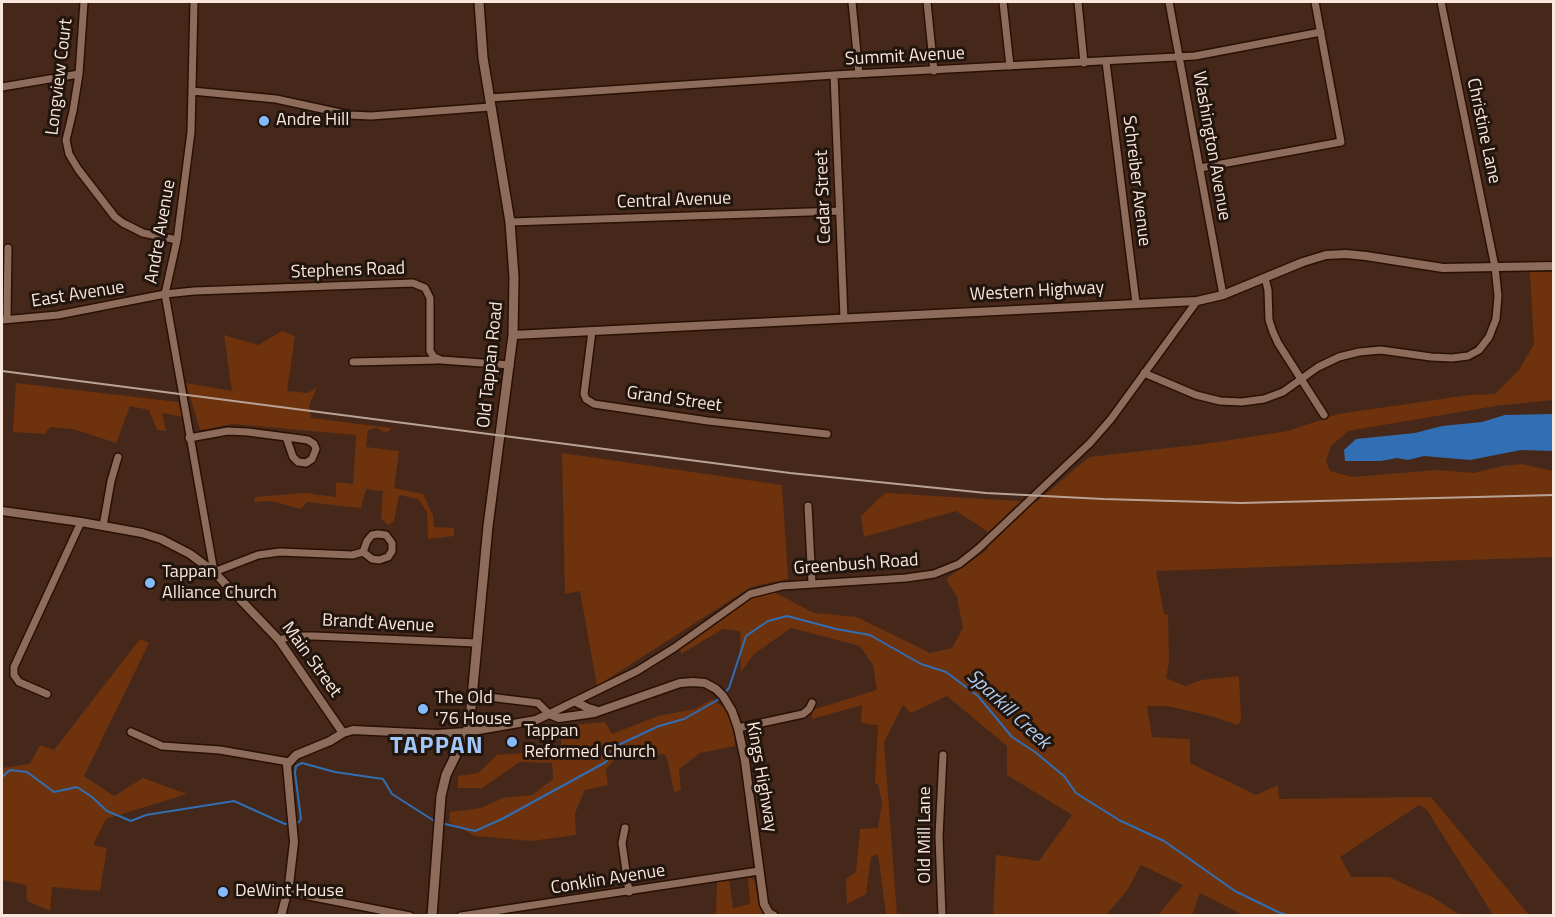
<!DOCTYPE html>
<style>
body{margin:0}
#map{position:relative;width:1555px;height:917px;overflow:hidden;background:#45281a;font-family:"Titillium Web",sans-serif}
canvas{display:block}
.frame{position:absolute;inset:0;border:3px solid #f9e6dc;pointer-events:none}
</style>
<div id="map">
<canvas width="1555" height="917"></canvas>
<div class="frame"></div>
</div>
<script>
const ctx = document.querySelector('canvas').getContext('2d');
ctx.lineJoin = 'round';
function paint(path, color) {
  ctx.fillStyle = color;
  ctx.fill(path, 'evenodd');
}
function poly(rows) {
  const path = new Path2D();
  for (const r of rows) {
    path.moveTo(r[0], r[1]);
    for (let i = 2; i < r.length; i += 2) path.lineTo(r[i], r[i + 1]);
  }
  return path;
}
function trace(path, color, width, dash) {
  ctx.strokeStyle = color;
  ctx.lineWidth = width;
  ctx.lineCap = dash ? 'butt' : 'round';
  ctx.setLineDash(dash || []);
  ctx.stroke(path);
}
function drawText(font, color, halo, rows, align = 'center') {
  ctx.font = font + ' "Titillium Web",sans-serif';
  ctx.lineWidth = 6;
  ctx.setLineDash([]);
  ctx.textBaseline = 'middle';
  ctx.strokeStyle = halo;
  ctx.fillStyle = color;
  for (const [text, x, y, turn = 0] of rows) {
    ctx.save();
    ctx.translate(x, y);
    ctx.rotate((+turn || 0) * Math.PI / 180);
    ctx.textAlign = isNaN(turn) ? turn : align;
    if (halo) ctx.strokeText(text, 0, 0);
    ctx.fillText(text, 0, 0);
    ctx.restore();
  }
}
paint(poly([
 [1530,272,1553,272,1553,400,1495,406,1348,431,1331,446,1326,461,1330,471,1352,477,1437,470,1474,473,1502,466,1522,464,1553,471,1553,557,1156,571,1164,614,1168,615,1169,662,1166,678,1185,686,1201,680,1239,676,1241,719,1238,725,1211,716,1167,706,1147,706,1152,737,1190,739,1190,763,1256,795,1278,785,1279,799,1431,797,1529,915,1493,915,1427,810,1419,805,1340,857,1351,877,1389,877,1434,898,1460,915,1243,915,1200,893,1192,915,1158,915,1183,885,1141,865,1126,892,1106,915,993,915,996,855,1039,861,1072,815,1007,775,1007,746,947,696,911,713,903,705,884,742,897,915,886,914,878,854,871,857,866,894,847,904,846,879,856,872,860,829,878,828,882,803,878,784,875,784,878,725,861,723,862,705,812,719,812,710,877,690,873,665,860,646,791,628,754,654,741,672,740,631,723,629,681,654,680,647,750,598,772,591,814,613,857,617,930,653,952,648,963,628,957,597,946,579,988,549,987,531,956,511,864,537,861,516,885,493,1036,502,1089,457,1204,444,1288,431,1338,414,1469,395,1495,394,1519,370,1534,344],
 [282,331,295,336,287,391,308,393,317,387,309,406,311,418,391,428,390,431,384,432,377,428,368,430,366,447,399,451,394,488,423,494,433,515,434,527,454,528,454,536,428,539,427,512,418,499,399,495,394,521,388,525,381,518,383,491,366,489,361,508,307,502,301,509,271,501,254,502,255,497,305,493,336,497,336,482,353,484,356,435,233,424,200,430,186,383,232,391,224,335,258,345],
 [16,383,178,402,183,417,162,413,166,431,157,430,149,410,130,406,116,443,73,429,50,427,45,434,13,432],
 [562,453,782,485,788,579,751,587,597,686,580,591,565,594],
 [140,639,149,643,84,776,114,796,143,778,187,794,106,819,93,845,107,848,100,891,52,887,50,911,27,901,26,885,2,880,2,768,30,764,40,745,54,750],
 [712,699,727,710,734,730,735,746,700,753,679,769,681,790,674,792,667,758,664,754,615,759,606,769,608,785,585,790,575,813,576,835,531,841,475,836,449,822,450,812,481,808,503,798,532,795,553,779,552,763,520,762,482,788,458,788,458,776,478,773,497,755,561,750,561,726,605,722,612,734,658,716,695,709],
 [748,878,754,879,760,908,765,915,716,915,717,882,729,879,733,908,750,904]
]), '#6e320d');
paint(poly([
 [1553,414,1553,451,1521,450,1470,460,1424,456,1408,460,1397,458,1381,461,1345,461,1344,450,1356,439,1415,433,1442,426,1482,422,1505,415]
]), '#316eb3');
trace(poly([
 [724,694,729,688,746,636,768,621,787,616,836,629,870,635,921,664,946,672,978,696,1012,737,1035,752,1064,776,1076,793,1119,820,1164,841,1235,891,1278,912,1290,916],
 [2,777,10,770,27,772,54,792,77,787,92,797,107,811,131,821,146,815,234,801,285,824,290,823],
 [296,823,299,822,301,819,295,773,296,766,302,763,335,772,383,779,392,794,436,822],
 [441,823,475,831,502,819,606,762,614,747,659,726,684,719,721,698]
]), '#316eb3', 2);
const minor = poly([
 [84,2,79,74,73,111,66,140,69,154,78,169,115,217,123,223,143,233,177,240],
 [194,2,191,132,177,240,165,294,214,572,258,555,280,552,352,555,363,552],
 [852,2,859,74],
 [927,2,934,71],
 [1003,2,1010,66],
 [1078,2,1084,63],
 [1169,2,1223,295],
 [1106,62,1136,303],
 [834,75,844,318],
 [2,87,79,74],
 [192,91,276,99,350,115,371,116,490,107],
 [489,98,834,75,1195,56,1321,32],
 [1200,168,1341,142,1315,2],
 [510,222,839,211],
 [1265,278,1268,290,1269,320,1273,332,1278,343,1324,415],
 [7,319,8,248],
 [2,320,58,315,165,294,194,291,413,283,425,288,430,298,430,351,434,357,441,360,510,365],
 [592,331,584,394,586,399,594,404,708,421,827,434],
 [353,362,438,360],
 [1144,373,1196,395,1220,401,1242,402,1264,399,1283,392,1318,367,1339,357,1359,352,1381,350,1431,357,1452,358,1468,356,1479,350,1489,337,1496,319,1498,296,1495,267,1441,2],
 [189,438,228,431,248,432,286,437,294,438,308,440,314,444,316,449,312,459,306,463,298,462,293,457,286,437],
 [808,506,812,584],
 [103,526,111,481,118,457],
 [378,534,386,535,392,543,392,551,388,557,379,560,372,559,363,552,367,541,372,535,378,534],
 [279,640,293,636,314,636,476,643],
 [47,694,19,682,14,675,14,667,81,522],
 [472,695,538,703,549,714,637,671,674,648,750,594,782,586,906,578,934,574,959,564,978,549,1090,443,1111,419,1197,301],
 [738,728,803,714,809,709,812,703],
 [131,732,162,746,220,750,289,762],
 [625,828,622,843,629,892],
 [288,892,410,916],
 [461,916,759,871],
 [942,916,939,836,943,755]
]);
const tertiary = poly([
 [513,335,1197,301,1223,295,1303,262,1326,255,1346,254,1366,256,1443,268,1554,266],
 [2,511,81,522,142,533,161,539,190,554,214,572,279,640,343,733,353,730,437,734,467,732,536,720,549,714,559,718,594,713,680,683,693,682,705,683,716,689,723,696,732,711,738,728,745,761,764,904,769,913,774,916],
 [576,702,588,708,595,710],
 [281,916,289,885,294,842,287,765,296,755,330,741,343,733]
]);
const secondary = poly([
 [432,916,441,796,446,775,467,732,470,719,488,526,513,335,514,277,510,222,483,58,479,2]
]);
trace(minor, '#2a1003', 10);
trace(tertiary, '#2a1003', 11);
trace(secondary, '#2a1003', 12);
trace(minor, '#8d6c5b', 7);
trace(tertiary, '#8d6c5b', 8);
trace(secondary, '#8d6c5b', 9);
trace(poly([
 [2,371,790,473,986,493,1103,499,1241,503,1554,495]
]), '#b9a397', 2);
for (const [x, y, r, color] of [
 [264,121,6,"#86bbfb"],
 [150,583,6,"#86bbfb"],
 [423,709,6,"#86bbfb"],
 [512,742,6,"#86bbfb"],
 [223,892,6,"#86bbfb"]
]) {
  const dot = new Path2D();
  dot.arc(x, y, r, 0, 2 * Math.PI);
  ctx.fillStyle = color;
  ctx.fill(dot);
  trace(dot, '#22150e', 2);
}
drawText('18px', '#f9e6dc', '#22150e', [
 ["Summit Avenue",905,57,-3],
 ["Longview Court",60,77,-83],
 ["Christine Lane",1483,131,78],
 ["Washington Avenue",1211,146,80],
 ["Schreiber Avenue",1136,181,83],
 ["Cedar Street",824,197,-92],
 ["Central Avenue",674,201,-2],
 ["Andre Avenue",161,232,-80],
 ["Stephens Road",348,271,-2],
 ["Western Highway",1037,292,-3],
 ["East Avenue",78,295,-9],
 ["Old Tappan Road",491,365,-84],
 ["Grand Street",674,400,8],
 ["Greenbush Road",856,565,-4],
 ["Brandt Avenue",378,624,3],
 ["Main Street",311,660,54],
 ["Kings Highway",761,777,80],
 ["Old Mill Lane",926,835,-90],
 ["Conklin Avenue",608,880,-9]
]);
drawText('18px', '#f9e6dc', '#22150e', [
 ["Andre Hill",276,121],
 ["Tappan",162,573],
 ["Alliance Church",162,594],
 ["The Old",435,699],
 ["'76 House",435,720],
 ["Tappan",524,732],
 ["Reformed Church",524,753],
 ["DeWint House",235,892]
], 'left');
drawText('italic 20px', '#afcef3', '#22150e', [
 ["Sparkill Creek",1008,710,43]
]);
ctx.letterSpacing = '1.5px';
drawText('bold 24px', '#a0c7f7', '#22150e', [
 ["TAPPAN",437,747]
]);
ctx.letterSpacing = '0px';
</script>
